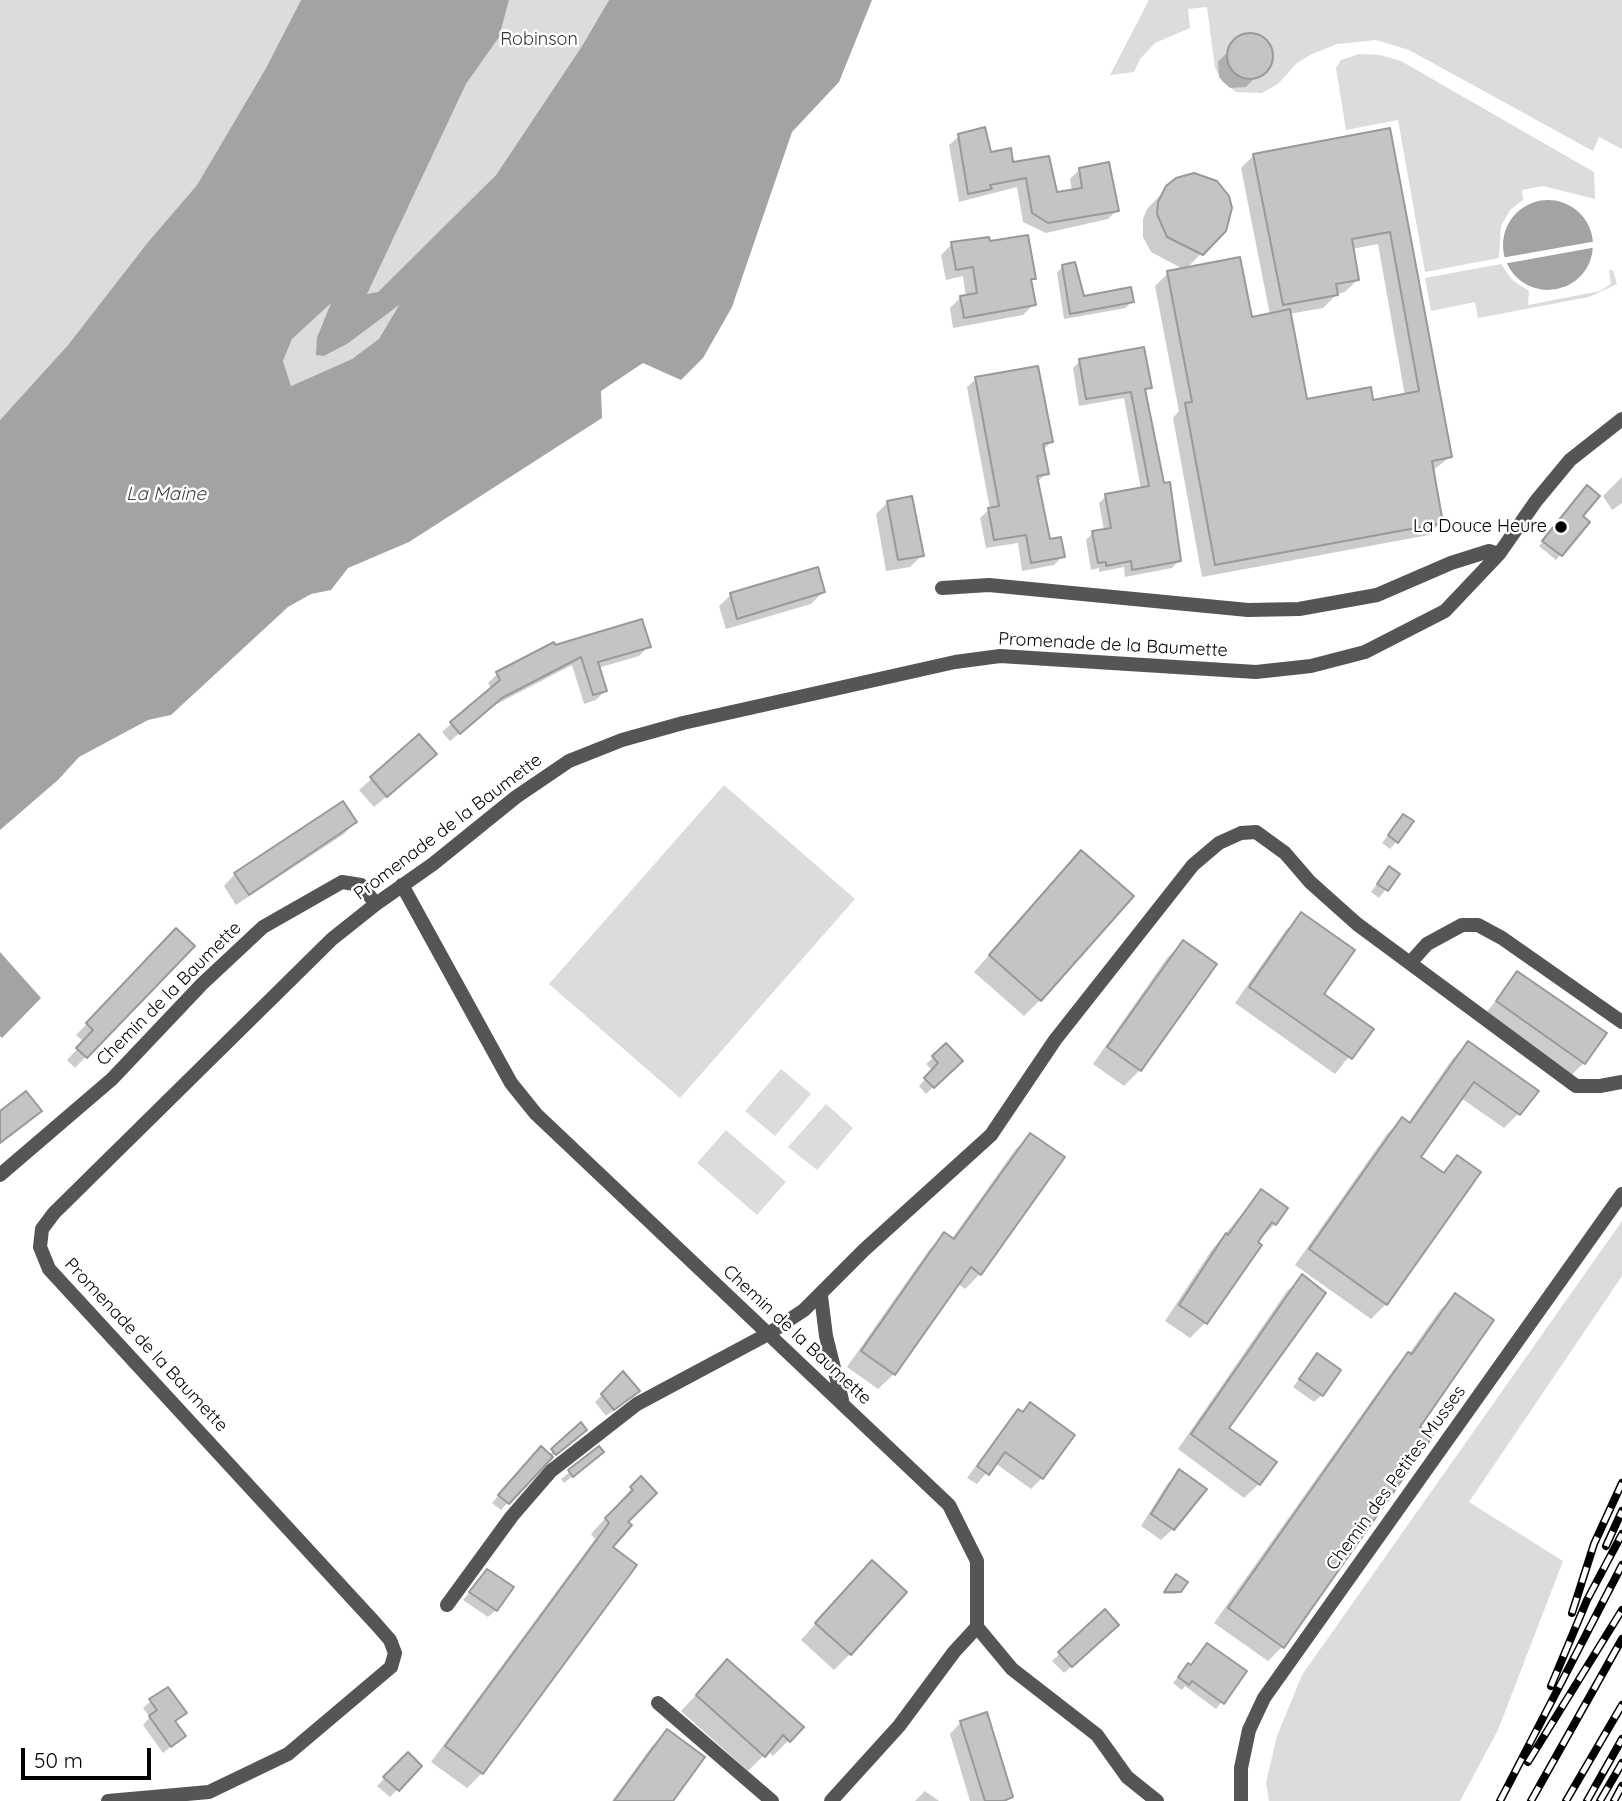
<!DOCTYPE html>
<style>
body{margin:0}
#map{position:relative;width:1622px;height:1801px;overflow:hidden;background:#fff;font-family:Quicksand,sans-serif}
canvas{display:block}
.scale{position:absolute;left:21px;top:1748px;width:130px;height:32px;box-sizing:border-box;border:4px solid #000;border-top:0;padding-left:9px;font-size:21px;line-height:24px;white-space:nowrap;color:#000;-webkit-text-stroke:5px #fff;paint-order:stroke}
</style>
<div id="map">
<canvas width="1622" height="1801"></canvas>
<div class="scale">50 m</div>
</div>
<script>
const ctx = document.querySelector('canvas').getContext('2d');
ctx.lineJoin = 'round';
function paint(path, color) {
  ctx.fillStyle = color;
  ctx.fill(path, 'evenodd');
}
function poly(rows) {
  const path = new Path2D();
  for (const r of rows) {
    if (r.length === 3) {
      path.moveTo(r[0] + r[2], r[1]);
      path.arc(r[0], r[1], r[2], 0, 2 * Math.PI);
      continue;
    }
    path.moveTo(r[0], r[1]);
    for (let i = 2; i < r.length; i += 2) path.lineTo(r[i], r[i + 1]);
  }
  return path;
}
function trace(path, color, width, dash) {
  ctx.strokeStyle = color;
  ctx.lineWidth = width;
  ctx.lineCap = dash ? 'butt' : 'round';
  ctx.setLineDash(dash || []);
  ctx.stroke(path);
}
function drawText(font, color, halo, rows, align = 'center') {
  ctx.font = font + ' Quicksand,sans-serif';
  ctx.lineWidth = 5;
  ctx.setLineDash([]);
  ctx.textBaseline = 'middle';
  ctx.strokeStyle = halo;
  ctx.fillStyle = color;
  for (const [text, x, y, turn = 0] of rows) {
    ctx.save();
    ctx.translate(x, y);
    ctx.rotate((+turn || 0) * Math.PI / 180);
    ctx.textAlign = isNaN(turn) ? turn : align;
    if (halo) ctx.strokeText(text, 0, 0);
    ctx.fillText(text, 0, 0);
    ctx.restore();
  }
}
paint(poly([
 [0,0,301,0,266,68,197,185,148,242,68,345,0,420],
 [509,0,609,0,582,46,496,175,377,293,366,294,466,84,498,37],
 [1149,0,1622,0,1622,149,1599,137,1593,151,1409,50,1376,40,1337,44,1310,55,1297,63,1278,84,1262,93,1236,92,1223,82,1215,68,1207,7,1188,9,1190,28,1155,43,1140,59,1134,72,1110,75],
 [1246,38,1260,42,1267,52,1266,65,1254,73,1240,71,1233,61,1235,47],
 [1359,54,1380,55,1401,61,1594,172,1595,199,1543,186,1522,190,1523,200,1510,210,1501,226,1499,258,1425,272,1398,120,1346,130,1336,68,1341,60],
 [1501,264,1512,280,1529,291,1528,305,1600,291,1611,284,1609,270,1613,270,1617,284,1589,297,1478,318,1475,302,1431,311,1425,278],
 [332,301,317,336,317,355,324,356,347,344,400,302,380,339,352,359,291,386,283,361,292,339],
 [724,785,855,899,680,1098,549,984],
 [781,1069,811,1094,775,1136,745,1111],
 [826,1104,853,1128,817,1170,788,1147],
 [726,1130,786,1182,757,1215,697,1163],
 [1622,1221,1622,1276,1469,1502,1563,1561,1498,1730,1460,1801,1269,1801,1266,1782,1277,1736,1302,1675]
]), '#dcdcdc');
paint(poly([
 [301,0,509,0,499,37,466,84,367,294,378,292,496,175,582,46,609,0,872,0,839,82,792,132,732,307,703,358,681,380,643,363,601,391,602,418,409,542,348,568,331,590,311,594,288,607,171,715,148,720,79,757,58,780,0,830,0,420,68,345,148,242,197,185,266,68],
 [331,303,317,337,316,355,324,356,347,344,399,305,379,339,352,359,291,386,283,361,292,339],
 [1548,245,45],
 [0,952,41,998,2,1038,0,1036]
]), '#a3a3a3');
paint(poly([
 [1597,241,1597,247,1503,264,1501,258]
]), '#fff');
paint(poly([
 [1256,36,1269,48,1270,62,1246,87,1230,88,1219,78,1218,62,1242,37],
 [1389,130,1450,457,1432,471,1441,522,1429,535,1202,577,1173,418,1179,411,1155,286,1168,273,1185,270,1151,252,1143,237,1143,219,1147,209,1172,183,1224,230,1185,270,1250,319,1270,315,1241,168,1254,155],
 [1378,244,1405,396,1372,402,1305,401,1289,314,1323,308,1337,294,1345,292,1357,280,1352,249],
 [959,136,1012,165,1056,194,1072,192,1070,179,1080,169,1117,210,1108,219,1046,233,1023,222,1017,187,959,202,949,145],
 [952,244,1034,278,1029,282,1034,304,1023,315,953,328,950,308,960,298,966,297,963,276,946,280,941,255],
 [1063,266,1082,298,1132,301,1126,308,1064,319,1057,273],
 [1080,361,1150,387,1144,393,1179,561,1172,568,1125,577,1124,567,1099,572,1099,568,1091,570,1086,540,1093,533,1104,531,1099,503,1106,496,1141,489,1124,398,1079,406,1073,368],
 [976,379,1051,442,1042,451,1047,473,1037,482,1049,541,1063,556,1054,565,1022,571,1018,543,986,548,980,518,990,509,967,387],
 [1622,477,1622,503,1612,510,1603,496],
 [1583,492,1581,516,1587,522,1556,560,1539,546],
 [887,503,922,555,910,567,886,571,876,514],
 [823,592,811,604,726,629,719,606,731,595],
 [649,646,639,656,598,668,605,691,596,700,584,704,572,665,491,707,450,741,442,732,491,689,488,683,497,674,554,647],
 [419,737,423,766,374,807,359,790],
 [1403,816,1397,841,1390,849,1382,843],
 [355,822,344,834,236,905,224,886,235,874],
 [1066,868,1040,1000,1024,1016,974,972],
 [1389,869,1397,875,1379,898,1371,892],
 [1302,915,1322,994,1371,1029,1335,1074,1235,1003,1286,930],
 [176,931,192,946,75,1068,67,1060,84,1042,76,1035],
 [1183,943,1140,1070,1124,1086,1093,1064,1167,958],
 [1518,973,1584,1063,1568,1078,1482,1018],
 [1468,1043,1519,1113,1504,1128,1461,1098,1418,1158,1441,1174,1457,1157,1479,1173,1386,1304,1371,1319,1295,1265,1387,1134,1402,1119,1408,1123,1453,1058],
 [946,1046,961,1060,926,1094,919,1086,933,1071,926,1064],
 [39,1111,28,1123,0,1144,0,1113],
 [1030,1135,980,1274,965,1289,957,1283,894,1374,878,1389,847,1367,929,1250,944,1235,951,1240,1015,1150],
 [1261,1191,1275,1224,1259,1240,1205,1323,1190,1338,1165,1321,1211,1251],
 [1302,1277,1227,1429,1259,1484,1244,1498,1178,1449,1287,1291],
 [1455,1295,1418,1427,1283,1646,1268,1661,1214,1623,1394,1369,1409,1354,1440,1310],
 [1317,1355,1322,1395,1314,1402,1293,1387],
 [623,1374,638,1391,606,1416,595,1402],
 [1030,1405,1042,1478,1031,1489,995,1463,977,1484,967,1478,1008,1422],
 [582,1433,552,1456,501,1510,492,1503,534,1456,548,1455],
 [599,1448,594,1459,564,1483,561,1479],
 [1180,1471,1173,1529,1161,1540,1141,1526,1168,1483],
 [641,1478,625,1522,482,1773,467,1788,431,1762,595,1539,591,1534],
 [487,1571,496,1610,488,1617,463,1600],
 [856,1578,850,1654,834,1670,801,1640],
 [1173,1579,1180,1591,1176,1594,1163,1594],
 [1105,1612,1110,1632,1064,1673,1052,1661],
 [727,1662,789,1740,773,1756,768,1751,748,1771,681,1711],
 [1188,1665,1245,1671,1216,1709,1185,1686,1182,1690,1173,1683],
 [151,1701,185,1713,174,1723,184,1736,163,1753,143,1725,150,1717,143,1708],
 [961,1722,1011,1797,1007,1801,970,1801,950,1734],
 [667,1731,671,1801,612,1801,652,1746],
 [408,1754,420,1766,390,1797,377,1786],
 [925,1791,939,1801,915,1801]
]), '#0003');
const building = poly([
 [1250,56,23],
 [985,127,991,152,1011,148,1013,162,1049,156,1057,192,1082,188,1079,168,1109,162,1119,211,1048,223,1032,213,1026,178,990,185,992,189,968,194,958,134,985,127],
 [1390,128,1452,457,1432,461,1443,523,1215,565,1185,403,1192,402,1167,271,1240,257,1252,317,1290,309,1307,399,1371,387,1373,400,1419,391,1390,232,1352,239,1359,280,1336,284,1338,295,1283,305,1253,154,1390,128],
 [1194,173,1217,181,1229,196,1232,208,1226,231,1203,255,1167,237,1157,214,1158,202,1166,186,1176,178,1194,173],
 [1028,235,1036,279,1031,279,1036,305,964,318,960,296,977,293,973,267,956,270,951,242,989,237,990,241,1028,235],
 [1075,262,1084,296,1131,287,1134,302,1070,314,1062,265,1075,262],
 [1144,347,1152,388,1145,389,1164,483,1170,482,1181,561,1132,570,1131,561,1106,566,1106,562,1098,563,1092,531,1111,528,1105,494,1149,486,1131,392,1086,399,1079,359,1144,347],
 [1038,366,1053,442,1043,444,1049,474,1037,476,1050,539,1061,537,1065,557,1031,563,1026,535,994,540,988,508,999,506,975,377,1038,366],
 [1587,485,1600,496,1583,516,1590,522,1562,556,1542,541,1587,485],
 [912,496,924,556,898,560,887,501,912,496],
 [818,567,825,592,737,619,730,593,818,567],
 [642,619,651,647,598,662,607,691,593,695,581,657,502,698,460,734,450,722,500,680,496,672,554,642,555,645,642,619],
 [419,734,437,754,387,797,370,777,419,734],
 [343,801,357,822,249,895,234,873,343,801],
 [1403,814,1414,821,1398,843,1388,835,1403,814],
 [1081,850,1134,896,1041,1001,989,955,1081,850],
 [1389,866,1400,874,1388,891,1377,884,1389,866],
 [1301,912,1355,950,1324,994,1374,1029,1352,1059,1249,987,1301,912],
 [176,928,195,946,87,1058,76,1048,93,1030,86,1023,176,928],
 [1183,940,1217,964,1141,1071,1107,1047,1183,940],
 [1517,971,1607,1033,1585,1064,1496,1001,1517,971],
 [1468,1041,1539,1091,1520,1115,1474,1082,1421,1157,1444,1173,1457,1155,1481,1172,1387,1305,1309,1249,1402,1117,1410,1123,1468,1041],
 [946,1043,963,1061,934,1088,924,1078,938,1063,932,1056,946,1043],
 [26,1091,42,1111,0,1143,0,1111,26,1091],
 [1030,1133,1065,1157,981,1275,971,1267,895,1375,861,1351,944,1232,954,1239,1030,1133],
 [1261,1189,1288,1208,1276,1225,1272,1222,1258,1242,1262,1245,1207,1324,1179,1305,1226,1233,1228,1235,1261,1189],
 [1302,1274,1326,1293,1229,1428,1277,1462,1260,1485,1191,1434,1302,1274],
 [1455,1293,1494,1320,1420,1427,1433,1436,1284,1648,1228,1608,1408,1352,1412,1354,1455,1293],
 [1317,1353,1341,1370,1323,1396,1299,1379,1317,1353],
 [623,1371,640,1391,614,1410,601,1394,623,1371],
 [1030,1402,1075,1435,1043,1479,1005,1452,989,1475,977,1466,1018,1409,1023,1412,1030,1402],
 [581,1422,587,1430,556,1455,551,1449,581,1422],
 [541,1446,553,1457,509,1504,498,1495,541,1446],
 [599,1446,604,1452,573,1477,568,1470,599,1446],
 [1179,1469,1207,1489,1174,1530,1151,1514,1179,1469],
 [641,1476,657,1493,628,1522,632,1525,613,1547,637,1565,483,1774,445,1746,609,1523,605,1518,633,1490,630,1487,641,1476],
 [872,1560,907,1592,851,1655,815,1623,872,1560],
 [487,1569,514,1587,497,1611,469,1592,487,1569],
 [1176,1574,1188,1582,1181,1592,1164,1592,1176,1574],
 [1105,1609,1119,1625,1072,1667,1058,1652,1105,1609],
 [1207,1643,1247,1671,1224,1704,1192,1681,1189,1685,1178,1677,1188,1663,1191,1665,1207,1643],
 [727,1659,804,1727,790,1742,783,1735,765,1757,696,1695,727,1659],
 [168,1687,187,1713,175,1721,186,1736,171,1747,149,1716,157,1710,149,1699,168,1687],
 [987,1712,1013,1797,1003,1801,985,1801,960,1721,987,1712],
 [667,1729,705,1757,673,1801,614,1801,667,1729],
 [408,1752,422,1766,399,1791,383,1777,408,1752]
]);
paint(building, '#c4c4c4');
trace(building, '#999', 2);
trace(poly([
 [942,588,989,585,1248,610,1299,609,1377,595,1451,563,1489,551,1499,554],
 [402,885,511,1083,536,1114,949,1505,977,1561,977,1627,1012,1669,1097,1735,1127,1777,1157,1801],
 [1410,963,1427,944,1462,925,1478,925,1502,938,1622,1022],
 [0,1175,112,1079,202,984,263,927,342,882,361,885,376,904],
 [821,1296,826,1336,842,1400],
 [447,1605,512,1516,551,1471,637,1404,768,1334,804,1310,864,1250,991,1135,1055,1040,1193,865,1219,843,1241,833,1256,832,1285,853,1310,882,1357,924,1576,1086,1600,1086,1622,1082],
 [658,1703,772,1801],
 [108,1801,209,1792,288,1754,391,1667,395,1653,390,1640,376,1624,49,1269,40,1247,42,1229,54,1213,332,939,376,904,433,864,516,797,569,761,622,740,683,723,955,662,1000,656,1256,672,1311,666,1365,652,1445,611,1499,554,1536,501,1570,460,1622,419],
 [831,1801,899,1726,954,1652,977,1627],
 [1241,1801,1241,1768,1249,1730,1264,1698,1622,1194]
]), '#555', 14);
const rail = poly([
 [1606,1546,1622,1511],
 [1572,1613,1594,1544,1622,1483],
 [1551,1686,1587,1600,1622,1534],
 [1528,1762,1622,1610],
 [1500,1801,1622,1565],
 [1531,1801,1622,1639],
 [1566,1801,1622,1705],
 [1587,1801,1622,1739],
 [1600,1801,1622,1763],
 [1614,1801,1622,1786]
]);
trace(rail, '#000', 8);
trace(rail, '#fff', 5, [16]);
for (const [x, y, r, color] of [
 [1561,527,7,"#000"]
]) {
  const dot = new Path2D();
  dot.arc(x, y, r, 0, 2 * Math.PI);
  ctx.fillStyle = color;
  ctx.fill(dot);
  trace(dot, '#fff', 2.5);
}
drawText('18px', '#333', '#fff', [
 ["Robinson",539,40]
]);
drawText('18px', '#000', '#fff', [
 ["La Douce Heure",1547,527]
], 'right');
drawText('18px', '#000', '#fff', [
 ["Promenade de la Baumette",1113,645,3],
 ["Promenade de la Baumette",448,827,-37],
 ["Chemin de la Baumette",169,994,-45],
 ["Chemin de la Baumette",797,1335,43],
 ["Promenade de la Baumette",146,1345,47],
 ["Chemin des Petites Musses",1396,1478,-54]
]);
drawText('italic 19px', '#444', '#fff', [
 ["La Maine",166,494]
]);
</script>
